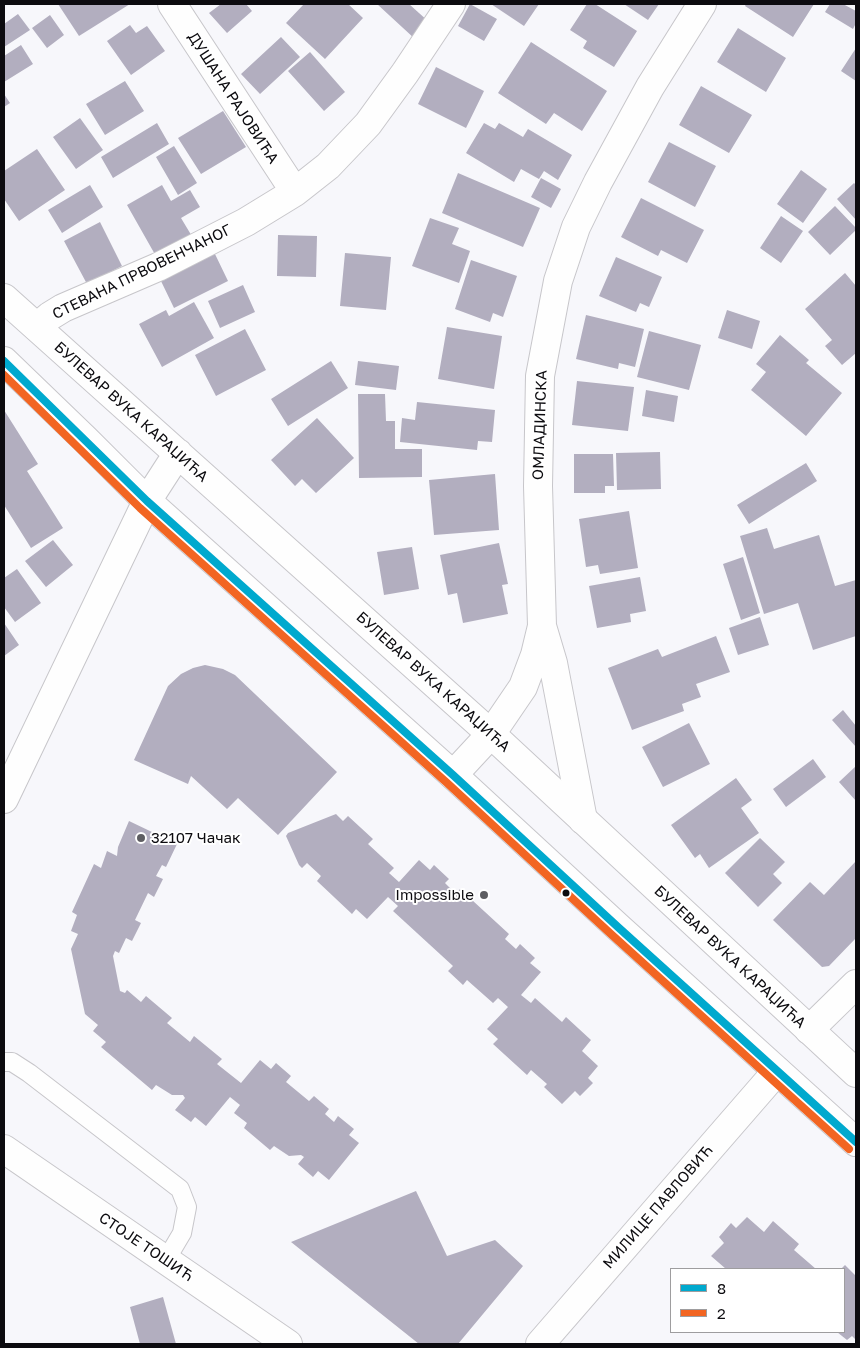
<!DOCTYPE html>
<meta charset="utf-8">
<style>
body{margin:0}
#map{position:relative;width:860px;height:1348px;overflow:hidden;background:#f7f7fb;font-family:"Golos Text",sans-serif}
canvas{display:block}
.frame{position:absolute;inset:0;border:5px solid #0c0b0f;pointer-events:none}
.legend{position:absolute;left:670px;top:1268px;width:175px;height:65px;box-sizing:border-box;background:#fff;border:1px solid #9e9d9f;margin:0;padding:6px 9px;list-style:none;font-size:15px;color:#0c0b0f}
.legend li{display:flex;align-items:center;gap:10px;height:25px}
.legend b{width:25px;border:1px solid #9e9d9f}
</style>
<div id="map">
<canvas width="860" height="1348"></canvas>
<div class="frame"></div>
<ul class="legend">
<li><b style="height:6px;background:#00a9ce"></b>8</li>
<li><b style="height:6px;background:#f26522"></b>2</li>
</ul>
</div>
<script>
const ctx = document.querySelector('canvas').getContext('2d');
ctx.lineJoin = 'round';
function paint(path, color) {
  ctx.fillStyle = color;
  ctx.fill(path, 'evenodd');
}
function poly(rows) {
  const path = new Path2D();
  for (const r of rows) {
    path.moveTo(r[0], r[1]);
    for (let i = 2; i < r.length; i += 2) path.lineTo(r[i], r[i + 1]);
  }
  return path;
}
function trace(path, color, width, dash) {
  ctx.strokeStyle = color;
  ctx.lineWidth = width;
  ctx.lineCap = dash ? 'butt' : 'round';
  ctx.setLineDash(dash || []);
  ctx.stroke(path);
}
function drawText(font, color, halo, rows, align = 'center') {
  ctx.font = font + ' "Golos Text",sans-serif';
  ctx.lineWidth = 4;
  ctx.setLineDash([]);
  ctx.textBaseline = 'middle';
  ctx.strokeStyle = halo;
  ctx.fillStyle = color;
  for (const [text, x, y, turn = 0] of rows) {
    ctx.save();
    ctx.translate(x, y);
    ctx.rotate((+turn || 0) * Math.PI / 180);
    ctx.textAlign = isNaN(turn) ? turn : align;
    if (halo) ctx.strokeText(text, 0, 0);
    ctx.fillText(text, 0, 0);
    ctx.restore();
  }
}
paint(poly([
 [58,4,130,4,79,36],
 [221,4,246,4,252,11,227,33,209,13],
 [304,4,348,4,363,18,325,59,286,23],
 [377,4,409,4,429,22,415,39],
 [470,4,497,19,484,41,458,26],
 [491,4,539,4,524,26],
 [587,4,595,4,637,31,614,67,583,48,587,41,570,30],
 [624,4,659,4,648,20],
 [746,4,814,4,793,37,745,6],
 [830,4,843,4,856,11,856,23,853,29,825,12],
 [18,14,30,30,4,47,4,24],
 [50,15,64,35,47,48,32,28],
 [130,25,136,33,147,26,165,51,131,75,107,41],
 [738,28,786,58,766,92,717,62],
 [281,37,300,57,260,94,241,74],
 [531,42,607,91,582,131,554,113,546,124,498,93],
 [21,45,33,64,4,82,4,56],
 [856,48,856,81,841,71],
 [310,52,345,92,324,111,288,71],
 [436,67,484,91,466,128,418,104],
 [125,81,144,111,105,135,86,104],
 [701,86,752,115,729,153,679,125],
 [4,94,10,103,4,107],
 [223,111,246,147,201,174,178,138],
 [80,118,103,150,76,169,53,137],
 [157,123,169,144,113,178,101,157],
 [484,123,495,129,499,123,523,137,528,129,572,155,558,180,544,171,539,179,521,169,514,182,466,153],
 [669,142,716,166,695,207,648,182],
 [174,146,197,183,178,195,156,157],
 [37,149,65,190,19,221,4,199,4,171],
 [801,170,827,189,803,223,777,204],
 [458,173,540,208,523,247,442,213],
 [541,178,561,189,551,208,531,197],
 [854,183,856,185,856,220,837,199],
 [90,185,103,207,62,233,48,210],
 [162,185,171,201,190,190,200,207,181,218,193,238,157,258,127,205],
 [641,198,704,230,687,263,661,250,658,256,621,237],
 [835,206,856,228,856,230,830,255,808,232],
 [781,216,803,231,781,263,760,248],
 [430,218,459,228,452,244,470,251,459,283,412,266],
 [100,222,122,266,87,284,64,241],
 [278,235,317,236,316,277,277,276],
 [214,252,228,281,174,308,160,279],
 [345,253,391,257,386,310,340,306],
 [616,257,662,277,649,307,640,303,636,312,599,296],
 [471,260,517,276,503,317,493,313,490,322,455,309],
 [845,273,856,286,856,353,842,365,825,346,832,340,805,309],
 [243,285,255,312,220,328,208,301],
 [194,302,214,338,162,367,139,324,166,310,169,316],
 [727,310,760,321,752,349,718,338],
 [586,315,644,329,635,367,619,363,618,369,576,359],
 [447,327,502,336,494,389,438,379],
 [245,329,266,370,216,396,195,355],
 [649,331,701,345,689,390,637,377],
 [780,335,809,360,806,363,842,393,806,436,751,390,766,372,756,364],
 [331,361,348,388,288,426,271,399],
 [358,361,399,366,396,390,355,385],
 [577,381,634,387,628,431,572,425],
 [646,390,678,396,674,422,642,416],
 [358,394,385,394,386,421,395,421,395,449,422,449,422,477,359,478],
 [417,402,495,410,492,442,478,441,477,450,400,442,402,418,415,420],
 [4,410,38,464,27,471,63,528,31,548,4,505],
 [317,418,354,458,316,493,302,479,295,486,271,460],
 [660,452,661,489,617,490,616,453],
 [574,454,613,454,614,486,605,486,605,493,574,493],
 [806,463,817,481,749,524,737,505],
 [495,474,499,530,434,535,429,480],
 [629,511,638,568,600,574,598,565,586,567,579,519],
 [767,528,774,549,819,535,835,586,856,580,856,636,813,650,798,603,764,614,740,536],
 [53,540,73,565,46,587,25,561],
 [499,543,508,584,502,585,508,614,463,623,457,593,448,595,440,555],
 [412,547,419,589,384,595,377,552],
 [743,557,760,613,741,620,723,564],
 [17,569,41,603,15,622,4,607,4,578],
 [640,577,646,611,630,614,631,622,597,628,589,586],
 [760,617,769,645,738,655,729,628],
 [4,623,19,645,4,656],
 [716,636,730,672,696,684,701,697,682,704,684,711,632,730,608,668,658,649,662,657],
 [205,665,223,669,235,675,337,772,278,835,238,798,227,809,191,776,188,784,134,760,168,686,181,674,193,668],
 [843,710,856,726,856,747,832,720],
 [689,723,710,764,663,787,642,747],
 [813,759,826,777,786,807,773,789],
 [856,766,856,801,839,782],
 [736,778,752,800,741,808,759,833,709,868,700,854,695,858,671,825],
 [336,814,343,821,348,816,373,839,368,844,394,868,389,873,399,882,419,860,430,870,434,865,449,879,445,883,456,894,460,889,509,934,505,939,516,949,520,944,535,958,530,963,541,972,521,995,531,1003,535,998,562,1022,566,1017,591,1040,582,1051,598,1066,588,1078,593,1083,580,1096,575,1091,562,1104,544,1087,547,1084,531,1070,527,1075,493,1044,498,1039,487,1029,508,1007,498,998,493,1003,467,980,463,985,448,971,453,966,393,911,398,906,388,897,367,919,356,909,352,914,317,881,321,876,307,863,302,868,299,865,286,836,288,833],
 [129,821,177,844,166,867,162,865,156,876,163,879,154,897,148,893,135,920,141,923,132,941,126,938,119,953,115,951,113,956,120,991,125,993,127,990,141,1002,146,996,172,1018,167,1023,190,1042,194,1036,222,1059,217,1064,241,1083,260,1060,271,1069,276,1063,291,1076,286,1082,309,1101,314,1096,329,1109,325,1114,334,1122,338,1116,354,1129,349,1135,359,1143,329,1180,318,1171,313,1177,298,1164,304,1157,301,1155,289,1156,274,1146,270,1150,244,1128,247,1123,234,1113,240,1105,230,1097,206,1126,195,1117,191,1122,175,1110,185,1098,183,1095,172,1095,156,1085,152,1090,101,1047,106,1042,93,1031,98,1025,85,1014,71,949,78,934,71,931,77,915,72,912,94,864,101,868,107,851,117,856,118,847],
 [760,838,785,862,773,874,782,883,758,907,725,873],
 [856,861,856,938,829,966,822,967,773,920,810,882,824,895],
 [416,1191,447,1256,495,1240,523,1266,458,1344,419,1344,291,1242],
 [747,1217,764,1232,773,1221,799,1244,794,1250,816,1269,726,1269,711,1256,724,1243,719,1237,731,1223,736,1228],
 [845,1265,856,1276,856,1340,852,1336,847,1340,837,1332,844,1332,844,1269,841,1269],
 [163,1297,176,1344,140,1344,130,1307]
]), '#b2aebf');
const lane = poly([
 [4,1062,12,1062,29,1073,180,1189,187,1207,182,1233,166,1260]
]);
const street = poly([
 [172,4,295,192],
 [37,327,50,316,63,308,158,267,246,222,295,192,328,166,368,124,405,73,451,4],
 [453,775,491,734,523,687,535,655,542,626],
 [583,820,553,663,542,626,538,486,540,376,558,281,576,227,598,182,650,87,702,4],
 [809,1030,856,984],
 [4,1149,288,1344],
 [540,1344,777,1071]
]);
const secondary = poly([
 [4,298,491,734,856,1073],
 [4,361,86,440,147,501,453,775,619,928,856,1142],
 [4,799,147,501,178,453]
]);
trace(lane, '#c7c6ca', 20);
trace(street, '#c7c6ca', 30);
trace(secondary, '#c7c6ca', 30);
trace(lane, '#fefefe', 18);
trace(street, '#fefefe', 28);
trace(secondary, '#fefefe', 28);
trace(poly([
 [4,361,147,501,453,775,619,928,856,1142]
]), '#00a9ce', 8);
trace(poly([
 [4,375,140,508,446,782,612,935,849,1149]
]), '#f26522', 8);
for (const [x, y, r, color] of [
 [141,838,5,"#5e5e62"],
 [566,893,4.5,"#0c0b0f"],
 [484,895,5,"#5e5e62"]
]) {
  const dot = new Path2D();
  dot.arc(x, y, r, 0, 2 * Math.PI);
  ctx.fillStyle = color;
  ctx.fill(dot);
  trace(dot, '#fff', 2);
}
drawText('15px', '#0c0b0f', '#fff', [
 ["ДУШАНА РАЈОВИЋА",233,98,57],
 ["СТЕВАНА ПРВОВЕНЧАНОГ",142,272,-26],
 ["БУЛЕВАР ВУКА КАРАЏИЋА",131,412,42],
 ["ОМЛАДИНСКА",540,425,-88],
 ["БУЛЕВАР ВУКА КАРАЏИЋА",433,682,42],
 ["БУЛЕВАР ВУКА КАРАЏИЋА",730,957,43],
 ["МИЛИЦЕ ПАВЛОВИЋ",658,1207,-49],
 ["СТОЈЕ ТОШИЋ",146,1247,34]
]);
drawText('15px', '#0c0b0f', '#fff', [
 ["32107 Чачак",151,838],
 ["Impossible",474,895,"right"]
], 'left');
</script>
